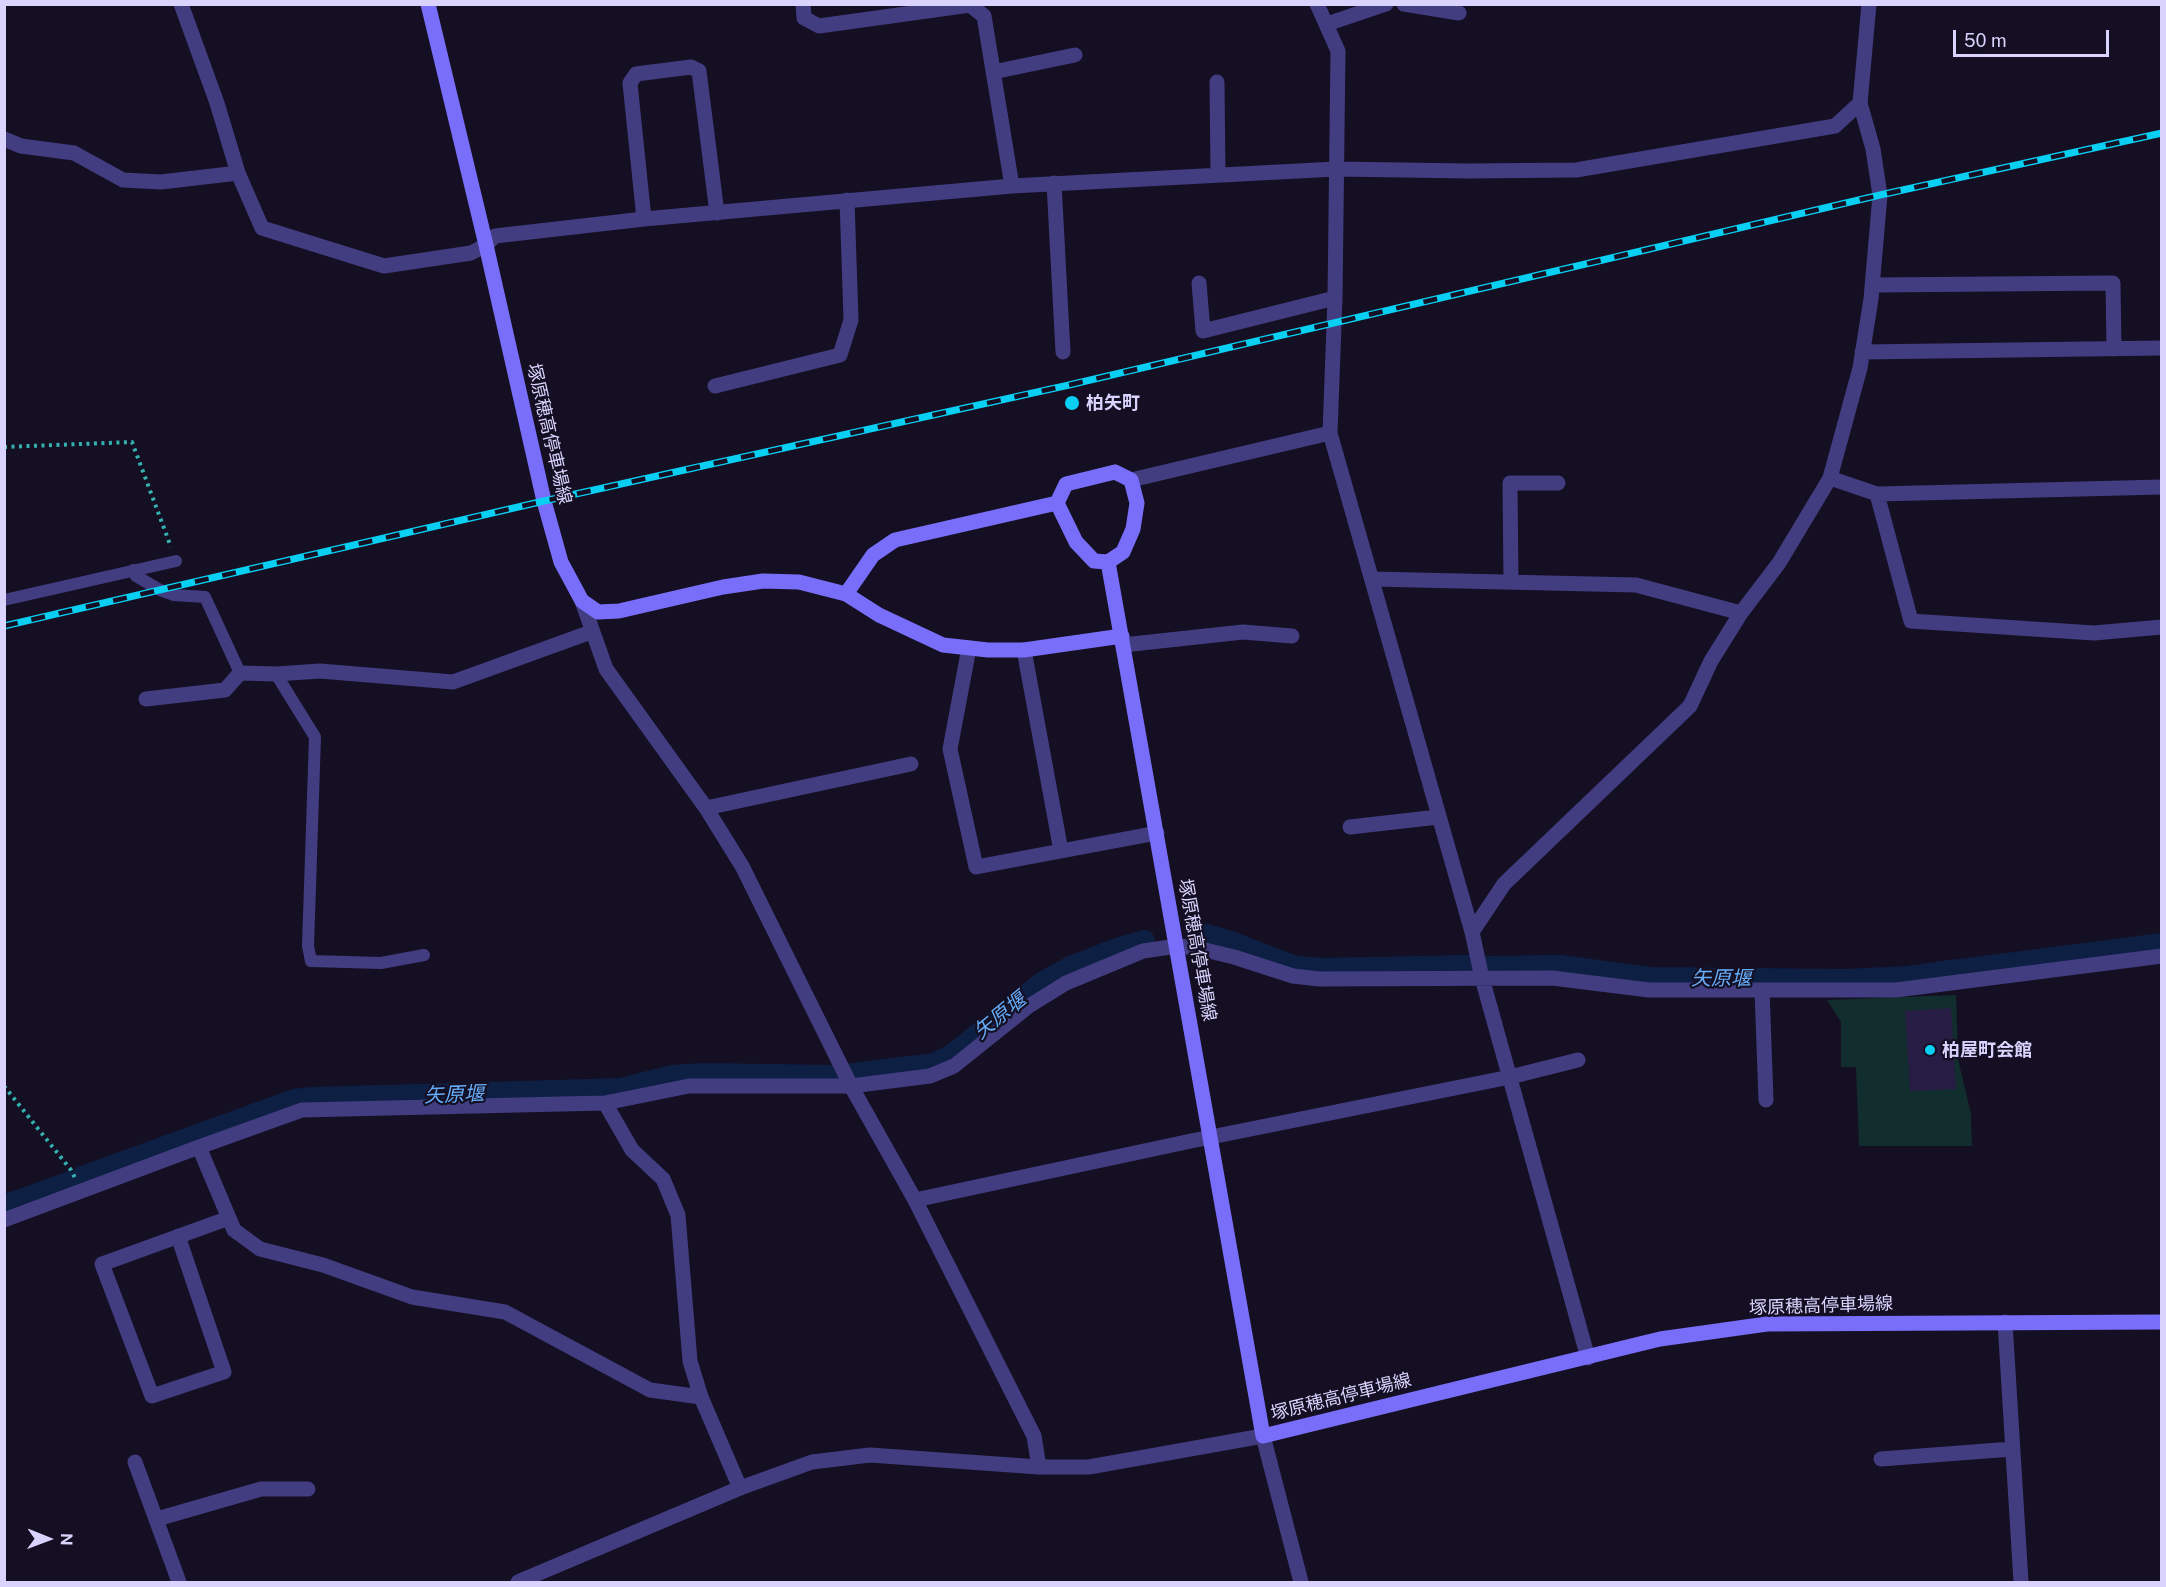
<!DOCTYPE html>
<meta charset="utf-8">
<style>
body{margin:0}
#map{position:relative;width:2166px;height:1587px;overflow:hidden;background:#140f23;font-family:"Public Sans",sans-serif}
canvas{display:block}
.frame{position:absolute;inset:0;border:6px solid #dad3fd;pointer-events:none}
.north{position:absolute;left:18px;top:1509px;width:60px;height:60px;-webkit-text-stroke:4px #140f23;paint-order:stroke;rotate:91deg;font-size:16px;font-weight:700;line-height:24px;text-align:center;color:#dad3fd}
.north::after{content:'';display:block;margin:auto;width:21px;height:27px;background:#dad3fd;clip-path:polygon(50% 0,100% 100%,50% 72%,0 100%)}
.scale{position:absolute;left:1953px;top:30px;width:156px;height:27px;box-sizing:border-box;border:3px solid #dad3fd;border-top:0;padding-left:8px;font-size:18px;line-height:21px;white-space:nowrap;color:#dad3fd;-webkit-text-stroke:4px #140f23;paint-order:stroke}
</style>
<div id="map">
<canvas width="2166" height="1587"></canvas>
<div class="frame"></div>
<div class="north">N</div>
<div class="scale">50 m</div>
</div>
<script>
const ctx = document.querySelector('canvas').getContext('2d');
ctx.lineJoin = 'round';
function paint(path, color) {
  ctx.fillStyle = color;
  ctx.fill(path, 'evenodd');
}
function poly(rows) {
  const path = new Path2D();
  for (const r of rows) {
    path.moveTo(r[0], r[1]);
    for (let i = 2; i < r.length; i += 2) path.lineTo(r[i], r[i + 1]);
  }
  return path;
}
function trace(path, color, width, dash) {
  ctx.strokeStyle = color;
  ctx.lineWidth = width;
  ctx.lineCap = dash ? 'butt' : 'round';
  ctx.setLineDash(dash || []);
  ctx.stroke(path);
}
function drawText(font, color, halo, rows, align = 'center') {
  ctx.font = font + ' "Public Sans","Noto Sans JP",sans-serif';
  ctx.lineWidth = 4.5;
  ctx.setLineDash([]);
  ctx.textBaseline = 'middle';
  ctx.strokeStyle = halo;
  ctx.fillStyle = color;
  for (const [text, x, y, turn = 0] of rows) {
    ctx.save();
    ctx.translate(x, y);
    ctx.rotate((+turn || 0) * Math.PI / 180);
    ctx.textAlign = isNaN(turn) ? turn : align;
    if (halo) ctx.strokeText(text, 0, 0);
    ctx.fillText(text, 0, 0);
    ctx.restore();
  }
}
paint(poly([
 [1956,995,1958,1059,1971,1114,1972,1146,1859,1146,1856,1067,1841,1067,1841,1022,1827,1000]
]), '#122d2d');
trace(poly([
 [1203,934,1228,941,1293,966,1319,969,1469,966],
 [1485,967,1560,966,1651,978,1845,980,1908,977,1957,970],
 [1961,970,2162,944],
 [853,1074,934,1064,952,1055,1042,983,1071,967,1114,950,1144,941],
 [82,1177,294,1100,313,1098,621,1089,672,1076,702,1074,837,1076],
 [4,1206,70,1182]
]), '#0e1f44', 22);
paint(poly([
 [1951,1008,1956,1089,1910,1091,1905,1011]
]), '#261c44');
trace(poly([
 [4,447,132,442,171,547],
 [4,1086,71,1170,75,1178]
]), '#34b1b0', 4, [3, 4.5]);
trace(poly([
 [133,570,136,576,160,590,174,595,205,597,240,673],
 [4,600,176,561],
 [276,674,315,737,308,946,311,961,381,963,424,955]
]), '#423c81', 12);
trace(poly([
 [181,4,217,103,238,173,262,228,384,266,471,253,486,245,495,236,644,219,1012,186,1336,169,1469,171,1576,170,1835,126,1860,103,1873,149,1880,195,1871,299,1860,368,1830,478,1779,563,1741,613,1711,661,1690,706,1504,884,1472,932],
 [803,4,804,18,819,26,970,5,984,16,1012,186],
 [1317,4,1338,51,1335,298,1330,433,1472,932,1482,978,1588,1358],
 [1404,4,1459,13],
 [1327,24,1386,4],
 [993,72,1075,55],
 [1217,82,1218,175],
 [4,139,21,146,74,153,123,180,161,182,238,173],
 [1054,183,1063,352],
 [644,219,630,83,636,74,691,67,699,71,717,213],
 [1199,283,1203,331,1335,298],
 [1873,285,2113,283,2114,349],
 [1862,352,2162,348],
 [715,386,840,355,851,320,847,200],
 [1830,478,1877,494,2162,487],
 [1131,480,1330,433],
 [1877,494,1911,621,2094,633,2162,627],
 [1372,579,1636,585,1741,613],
 [1511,582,1510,483,1558,483],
 [582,601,606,669,706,808,742,866,851,1086,915,1200,1034,1436,1039,1467],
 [1123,645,1243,632,1292,636],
 [969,648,950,749,976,867,1061,851],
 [1024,650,1061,851,1157,833],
 [146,699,225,690,240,673,276,674,320,671,453,682,591,632],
 [706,808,911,764],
 [1350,827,1438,817],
 [1762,990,1766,1100],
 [605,1103,632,1150,663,1179,678,1215,690,1361,701,1397,740,1488],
 [199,1147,234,1230,260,1249,323,1265,412,1297,505,1312,650,1390,701,1397],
 [915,1200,1191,1141,1510,1077,1578,1060],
 [4,1220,199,1147,302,1110,605,1103,689,1086,851,1086,930,1076,954,1066,1029,1006,1066,983,1143,951,1177,946,1197,948,1234,957,1293,976,1319,979,1552,978,1649,990,1896,990,2162,956],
 [178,1236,224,1372,152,1396,102,1264,229,1218],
 [2005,1322,2021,1582],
 [1881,1459,2012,1449],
 [135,1462,179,1582],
 [157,1519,261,1489,308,1489]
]), '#423c81', 15);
trace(poly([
 [1860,103,1869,4],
 [518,1582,740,1488,812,1462,870,1455,1039,1467,1089,1467,1263,1436,1301,1582]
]), '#423c81', 15);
trace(poly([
 [428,4,486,245,544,501,561,562,582,601,598,612,619,611,723,587,763,581,799,582,846,594,879,615,943,645,988,650,1024,650,1122,636],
 [1115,472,1131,480,1137,503,1133,529,1123,552,1108,562,1094,561,1076,542,1057,503,1066,484,1115,472],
 [1108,562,1263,1436,1660,1339,1767,1324,2162,1322],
 [846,594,873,555,895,540,1057,503]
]), '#796ef9', 15);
const rail = poly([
 [4,626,544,501,1069,385,1880,195,2162,133]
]);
trace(rail, '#09cff3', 7);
trace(rail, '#140f23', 4.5, [14]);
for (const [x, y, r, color] of [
 [1072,403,8,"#09cff3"],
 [1930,1050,6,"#09cff3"]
]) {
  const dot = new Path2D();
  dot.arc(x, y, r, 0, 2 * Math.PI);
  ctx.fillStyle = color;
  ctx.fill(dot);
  trace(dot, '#140f23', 2);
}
drawText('bold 18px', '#dad3fd', '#140f23', [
 ["柏矢町",1086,403],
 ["柏屋町会館",1942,1050]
], 'left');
drawText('18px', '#dad3fd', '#140f23', [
 ["塚原穂高停車場線",549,434,77],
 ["塚原穂高停車場線",1197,950,80],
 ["塚原穂高停車場線",1821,1306,-2],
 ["塚原穂高停車場線",1341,1397,-14]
]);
drawText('italic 20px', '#66adf9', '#140f23', [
 ["矢原堰",1721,979],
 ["矢原堰",1000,1016,-39],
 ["矢原堰",454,1095,-2]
]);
</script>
